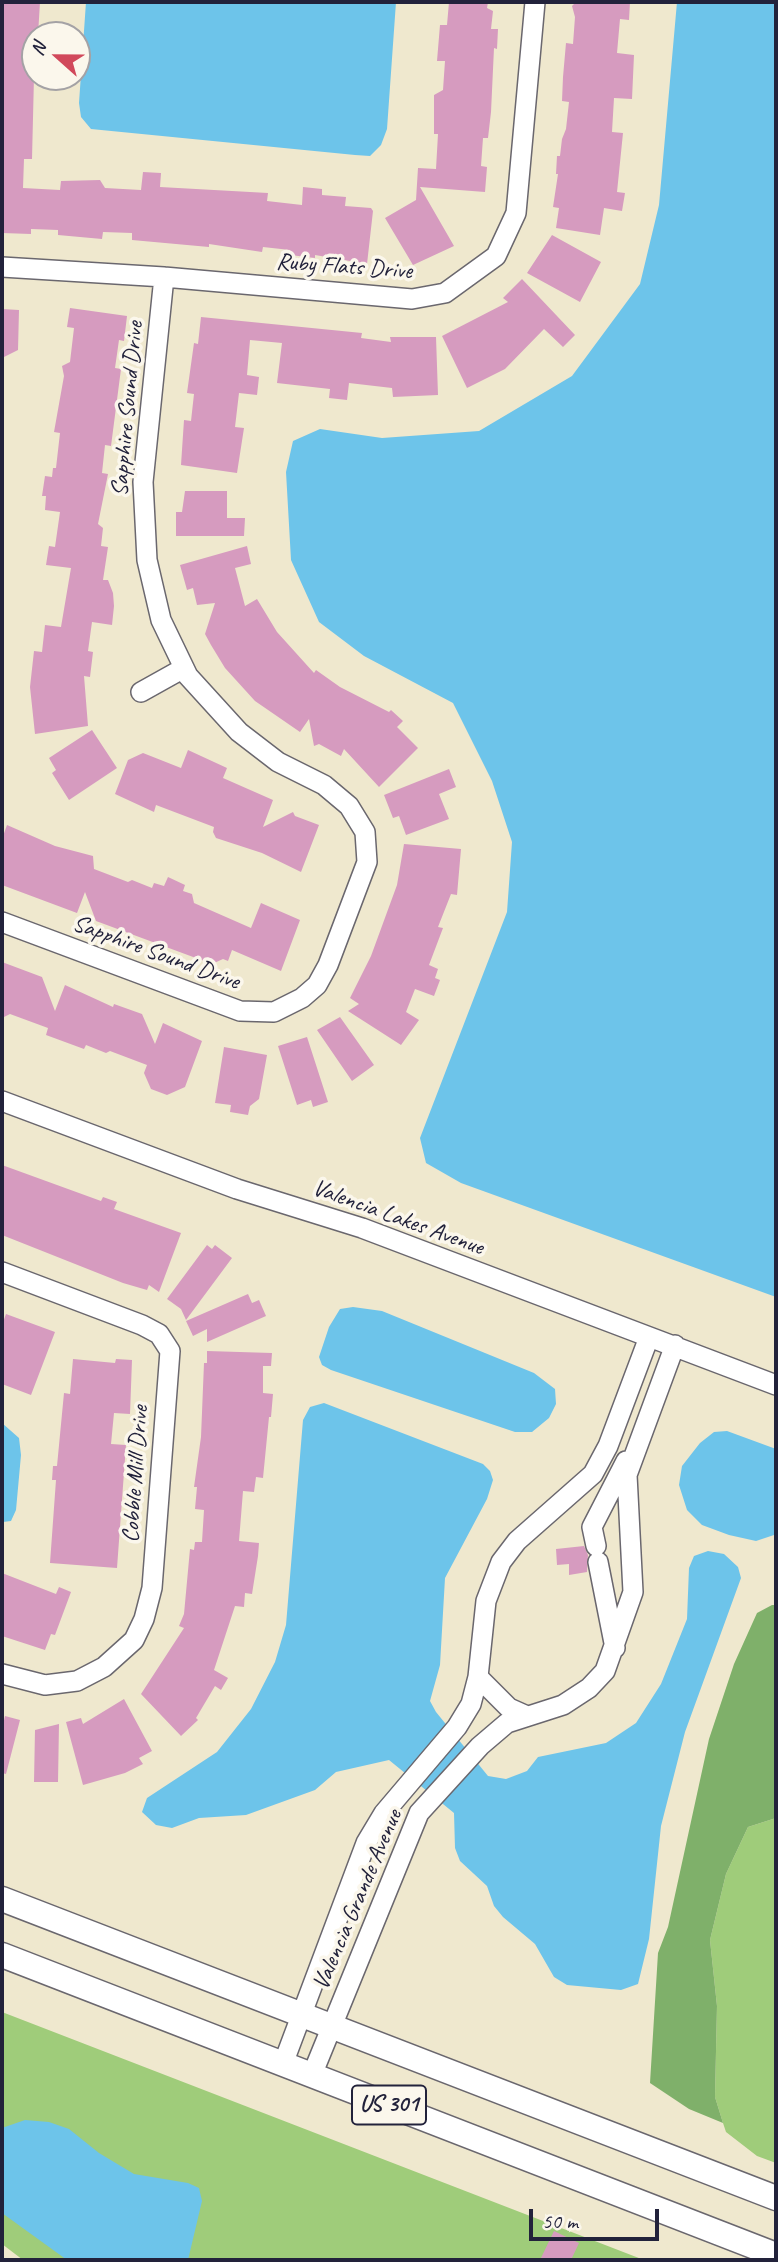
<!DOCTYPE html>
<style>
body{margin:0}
#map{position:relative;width:778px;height:2262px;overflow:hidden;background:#efe8ce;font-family:Caveat,sans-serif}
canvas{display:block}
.frame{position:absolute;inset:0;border:4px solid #22223b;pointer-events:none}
.north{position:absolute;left:21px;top:21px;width:70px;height:70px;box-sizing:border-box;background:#fbf7ec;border:2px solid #a4a2a5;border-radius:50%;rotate:291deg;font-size:19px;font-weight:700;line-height:28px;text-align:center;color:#22223b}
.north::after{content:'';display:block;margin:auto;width:24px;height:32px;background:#d1495b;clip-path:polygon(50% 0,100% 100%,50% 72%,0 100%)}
.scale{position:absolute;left:529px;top:2209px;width:130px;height:32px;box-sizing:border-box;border:4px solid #22223b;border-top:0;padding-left:9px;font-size:21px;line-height:24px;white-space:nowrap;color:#22223b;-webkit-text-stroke:5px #fbf7ec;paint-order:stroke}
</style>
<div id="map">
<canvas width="778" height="2262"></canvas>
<div class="frame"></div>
<div class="north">N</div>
<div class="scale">50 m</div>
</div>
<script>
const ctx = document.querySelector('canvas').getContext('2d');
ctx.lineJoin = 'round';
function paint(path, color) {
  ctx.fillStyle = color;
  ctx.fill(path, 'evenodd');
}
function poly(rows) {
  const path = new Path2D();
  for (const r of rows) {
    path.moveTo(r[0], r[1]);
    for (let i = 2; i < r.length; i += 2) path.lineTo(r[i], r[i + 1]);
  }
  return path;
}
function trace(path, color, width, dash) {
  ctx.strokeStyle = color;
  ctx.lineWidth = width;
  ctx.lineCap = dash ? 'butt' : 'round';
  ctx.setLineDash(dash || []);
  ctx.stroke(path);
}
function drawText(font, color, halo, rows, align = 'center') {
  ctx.font = font + ' Caveat,sans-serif';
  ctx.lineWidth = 7;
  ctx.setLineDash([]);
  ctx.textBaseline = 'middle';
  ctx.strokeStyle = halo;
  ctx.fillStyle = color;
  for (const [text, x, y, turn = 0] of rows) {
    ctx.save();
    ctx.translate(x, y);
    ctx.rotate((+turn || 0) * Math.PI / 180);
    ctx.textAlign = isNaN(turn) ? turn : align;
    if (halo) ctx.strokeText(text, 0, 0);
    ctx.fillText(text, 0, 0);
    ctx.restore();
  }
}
paint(poly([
 [776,1818,776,2163,757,2156,726,2132,723,2123,715,2097,717,2006,710,1940,726,1874,748,1827],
 [2,2012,644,2260,23,2260,2,2244]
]), '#9fcc7a');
paint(poly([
 [772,1605,776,1605,776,1818,748,1827,726,1874,710,1940,717,2006,715,2097,723,2123,689,2109,650,2083,658,1953,668,1927,709,1739,734,1664,757,1613]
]), '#7fb06a');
paint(poly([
 [86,2,396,2,387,129,381,145,370,156,355,155,91,129,81,117,79,103],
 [677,2,776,2,776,1297,461,1183,426,1163,420,1138,507,912,512,842,492,781,453,703,364,656,319,622,291,560,286,472,293,441,320,429,382,438,479,431,572,376,640,284,659,205],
 [353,1307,382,1311,534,1373,555,1389,556,1404,549,1418,532,1432,515,1432,331,1370,322,1365,319,1357,329,1327,340,1309],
 [324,1403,483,1464,490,1471,493,1480,487,1499,445,1578,440,1665,430,1701,436,1712,488,1776,506,1779,527,1771,538,1757,606,1743,636,1723,661,1684,687,1619,689,1568,694,1556,708,1551,724,1554,738,1567,741,1578,685,1732,661,1826,649,1939,638,1984,621,1990,567,1985,554,1977,535,1944,503,1917,494,1906,487,1886,460,1861,455,1848,454,1813,389,1760,336,1772,315,1790,246,1815,199,1818,172,1828,156,1825,142,1812,147,1798,217,1752,251,1709,275,1662,286,1625,303,1420,310,1407],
 [2,1423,19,1438,21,1455,16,1510,11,1521,3,1522],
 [727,1431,776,1449,774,1535,756,1541,729,1535,702,1525,687,1510,679,1485,682,1466,700,1443,714,1432],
 [25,2120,49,2122,69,2129,99,2153,134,2174,188,2183,199,2188,202,2201,188,2260,67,2260,2,2213,2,2128]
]), '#6dc4ea');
paint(poly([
 [2,2,40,2,38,35,35,35,32,159,24,159,23,188,60,190,61,181,100,180,105,188,141,190,143,172,161,173,160,187,268,193,267,201,302,205,303,187,322,189,322,195,346,197,345,206,371,208,373,211,367,264,315,255,315,258,290,255,290,250,263,247,262,252,209,244,209,247,132,240,132,233,103,232,102,239,58,235,58,230,31,229,31,234,2,233],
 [449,2,488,2,487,8,493,11,491,29,498,29,497,49,494,48,491,112,488,138,483,138,481,166,487,167,485,192,420,187,454,246,413,265,385,218,416,200,418,168,436,169,438,134,434,134,434,95,443,90,445,61,437,61,440,25,447,25],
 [576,2,630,2,629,20,620,19,617,53,634,55,632,99,614,98,612,132,623,133,617,192,625,193,622,211,604,208,600,235,556,228,559,208,553,207,558,174,556,174,557,156,560,156,562,139,566,129,569,102,562,101,563,77,566,43,573,44,575,17,572,6],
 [552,235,601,262,580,302,527,273],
 [522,279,575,335,563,347,544,329,505,369,467,388,442,336,508,302,503,298],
 [70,308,127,316,124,341,119,340,115,368,121,369,111,446,105,445,102,473,108,474,98,524,103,528,101,546,108,547,103,580,108,580,113,593,114,606,112,625,92,622,88,651,93,652,90,677,84,676,88,726,35,734,30,687,34,651,42,652,45,625,61,627,71,568,46,565,49,546,55,547,60,512,45,510,46,496,42,496,45,476,52,477,53,468,56,468,60,433,54,432,64,376,62,366,70,362,74,328,67,327],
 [2,309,19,310,18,350,2,358],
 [201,317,362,333,361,338,391,342,390,337,436,337,438,395,393,397,392,388,349,383,347,400,329,398,330,389,277,383,282,343,250,340,247,375,259,377,257,395,239,393,235,427,244,428,237,473,181,465,184,420,191,421,194,394,187,393,194,343,198,344],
 [185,491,227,491,227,518,245,518,244,536,176,536,176,512,182,512],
 [247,546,251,564,235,568,245,606,257,599,277,632,314,673,316,670,340,687,389,712,391,710,403,721,397,727,418,748,379,787,344,749,341,756,319,744,314,746,309,719,300,732,255,701,225,668,211,645,205,634,215,603,197,605,193,588,187,590,180,565],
 [92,730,117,768,69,800,52,773,56,770,49,758],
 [188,750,227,768,223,778,273,800,263,827,293,812,295,816,319,825,301,872,262,853,216,838,213,832,214,827,156,805,154,812,115,794,128,760,143,753,181,768],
 [449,769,456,787,439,794,449,819,406,835,399,816,393,818,384,795],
 [7,825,55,846,93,856,94,869,128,882,132,880,152,888,154,883,164,886,168,877,185,885,183,891,192,894,194,903,251,928,261,903,300,920,281,971,232,950,228,961,223,959,212,964,96,921,85,892,77,913,2,885,2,839],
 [404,844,461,849,457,895,451,894,438,927,443,928,429,965,438,969,435,978,440,980,434,996,415,989,406,1012,419,1020,401,1045,348,1011,359,1004,350,998,371,956,397,885],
 [2,962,42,977,55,1011,65,985,113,1007,114,1004,142,1014,155,1044,163,1023,202,1041,185,1087,167,1095,151,1089,144,1073,147,1065,110,1051,106,1053,86,1045,84,1049,46,1035,48,1028,10,1014,2,1018],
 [340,1017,374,1065,352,1081,317,1030],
 [307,1037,328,1102,313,1107,311,1100,297,1105,278,1046],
 [224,1047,267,1055,259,1099,250,1106,248,1115,230,1112,231,1105,215,1103],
 [2,1165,101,1201,103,1197,117,1202,114,1209,181,1233,159,1292,149,1285,147,1290,123,1283,2,1235],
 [207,1245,212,1249,215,1245,232,1258,186,1320,181,1309,167,1299],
 [248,1294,252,1303,259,1300,266,1316,207,1342,207,1329,193,1336,186,1321],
 [6,1314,55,1332,31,1395,2,1384,2,1325],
 [207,1351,272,1353,271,1366,263,1366,263,1393,273,1394,271,1417,269,1417,263,1478,256,1477,254,1492,243,1491,239,1541,259,1543,258,1556,252,1594,245,1593,244,1607,235,1606,214,1670,228,1678,221,1690,215,1686,196,1718,198,1720,181,1736,141,1694,184,1628,179,1626,184,1614,190,1549,194,1550,195,1542,202,1542,204,1510,195,1509,197,1487,194,1487,201,1437,204,1363,207,1363],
 [73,1359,115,1363,116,1359,132,1360,130,1414,114,1413,111,1444,126,1445,117,1568,50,1563,56,1480,52,1480,53,1466,57,1466,64,1393,70,1394],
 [584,1546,588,1555,587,1572,569,1575,569,1564,557,1565,556,1549],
 [2,1573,56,1594,59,1587,71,1592,55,1635,51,1634,45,1650,2,1636],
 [124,1699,152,1751,139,1758,143,1764,125,1773,83,1785,66,1722,81,1718,83,1724],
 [5,1716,20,1720,6,1774,2,1773,2,1729],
 [59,1724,58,1782,34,1782,35,1730],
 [554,2231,579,2243,571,2260,540,2260]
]), '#d69bbf');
const minor = poly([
 [2,267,164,277,412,299,445,293,496,256,516,213,535,2],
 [141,692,184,668],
 [2,922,240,1011,274,1012,302,998,317,985,328,965,367,862,365,832,349,806,324,785,278,762,239,732,188,676,161,620,147,560,143,482,164,277],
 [2,1101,237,1189,362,1228,776,1385],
 [2,1272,142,1325,159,1334,170,1351,152,1588,144,1619,134,1640,104,1667,77,1681,45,1685,2,1674],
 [596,1546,592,1527,626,1461],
 [598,1562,615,1648],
 [478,1677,509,1708,527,1716],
 [283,2064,366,1843,384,1813,457,1727,471,1704,478,1677,486,1601,501,1562,517,1541,593,1474,608,1446,649,1337],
 [312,2075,419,1813,480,1746,507,1723,563,1705,589,1688,605,1671,633,1592,627,1475,675,1345]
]);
const major = poly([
 [2,1899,776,2198],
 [2,1955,776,2255]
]);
trace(minor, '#6a676e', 22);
trace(major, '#6a676e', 27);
trace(minor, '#fff', 19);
trace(major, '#fff', 24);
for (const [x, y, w] of [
 [389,2105,74]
]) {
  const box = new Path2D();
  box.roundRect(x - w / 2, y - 19.5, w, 39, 5);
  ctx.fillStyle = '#fbf7ec';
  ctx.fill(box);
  trace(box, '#22223b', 2);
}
drawText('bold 23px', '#22223b', null, [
 ["US 301",389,2105]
]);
drawText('24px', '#22223b', '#fbf7ec', [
 ["Ruby Flats Drive",344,267,4],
 ["Sapphire Sound Drive",128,409,-85],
 ["Sapphire Sound Drive",156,953,20],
 ["Valencia Lakes Avenue",398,1218,20],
 ["Cobble Mill Drive",136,1474,-86],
 ["Valencia Grande Avenue",358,1900,-67]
]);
</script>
